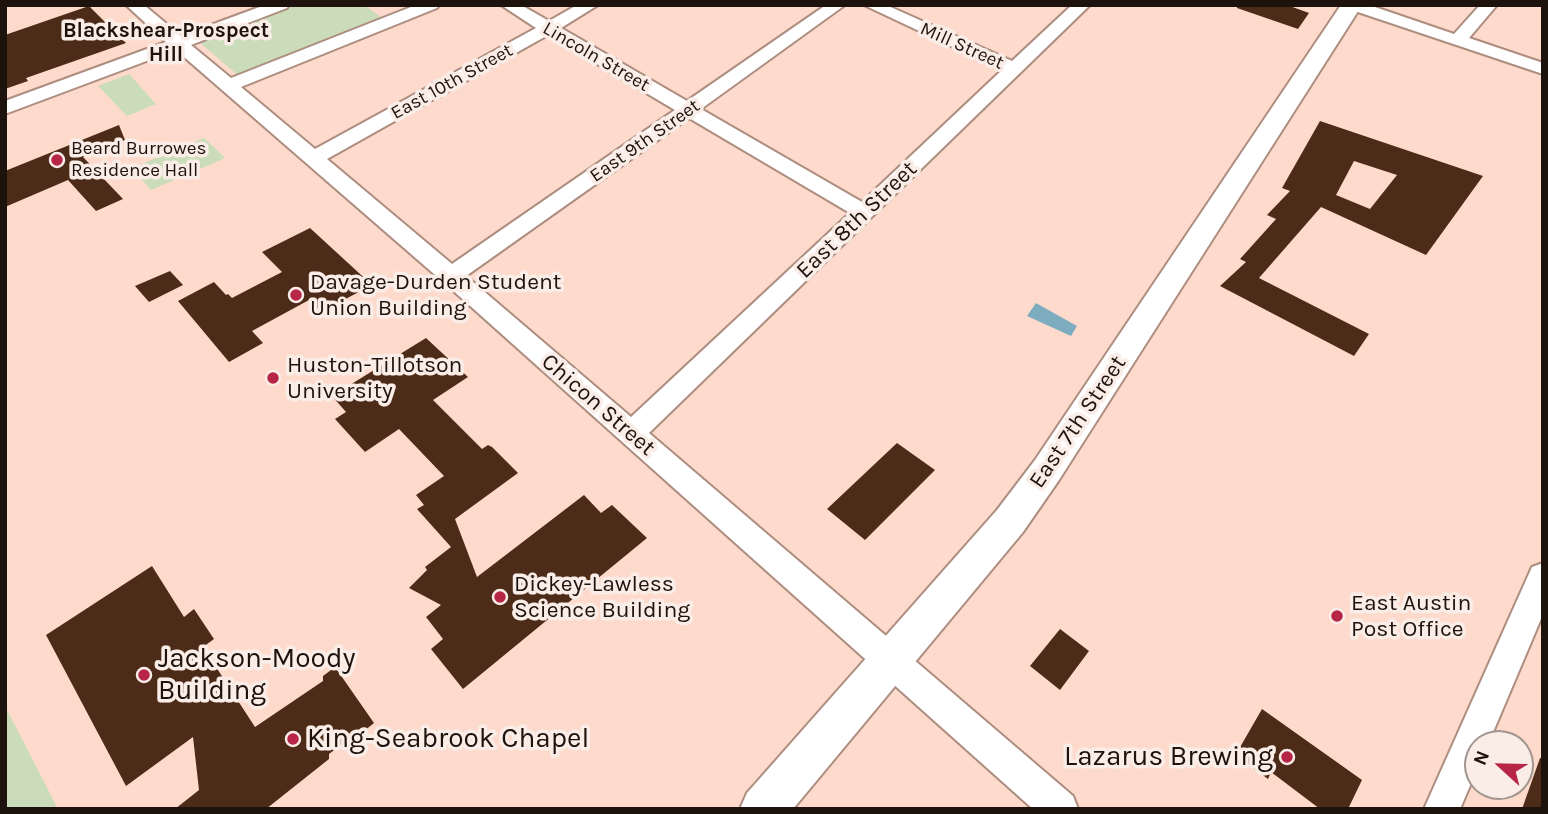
<!DOCTYPE html>
<style>
body{margin:0}
#map{position:relative;width:1548px;height:814px;overflow:hidden;background:#fddacb;font-family:Karla,sans-serif}
canvas{display:block}
.frame{position:absolute;inset:0;border:7px solid #1e120d;pointer-events:none}
.north{position:absolute;left:1464px;top:730px;width:70px;height:70px;box-sizing:border-box;background:#faece6;border:2px solid #a2958f;border-radius:50%;rotate:292deg;font-size:19px;font-weight:700;line-height:28px;text-align:center;color:#1e120d}
.north::after{content:'';display:block;margin:auto;width:24px;height:32px;background:#b72547;clip-path:polygon(50% 0,100% 100%,50% 72%,0 100%)}
</style>
<div id="map">
<canvas width="1548" height="814"></canvas>
<div class="frame"></div>
<div class="north">N</div>
</div>
<script>
const ctx = document.querySelector('canvas').getContext('2d');
ctx.lineJoin = 'round';
function paint(path, color) {
  ctx.fillStyle = color;
  ctx.fill(path, 'evenodd');
}
function poly(rows) {
  const path = new Path2D();
  for (const r of rows) {
    path.moveTo(r[0], r[1]);
    for (let i = 2; i < r.length; i += 2) path.lineTo(r[i], r[i + 1]);
  }
  return path;
}
function trace(path, color, width, dash) {
  ctx.strokeStyle = color;
  ctx.lineWidth = width;
  ctx.lineCap = dash ? 'butt' : 'round';
  ctx.setLineDash(dash || []);
  ctx.stroke(path);
}
function drawText(font, color, halo, rows, align = 'center') {
  ctx.font = font + ' Karla,sans-serif';
  ctx.lineWidth = 7;
  ctx.setLineDash([]);
  ctx.textBaseline = 'middle';
  ctx.strokeStyle = halo;
  ctx.fillStyle = color;
  for (const [text, x, y, turn = 0] of rows) {
    ctx.save();
    ctx.translate(x, y);
    ctx.rotate((+turn || 0) * Math.PI / 180);
    ctx.textAlign = isNaN(turn) ? turn : align;
    if (halo) ctx.strokeText(text, 0, 0);
    ctx.fillText(text, 0, 0);
    ctx.restore();
  }
}
paint(poly([
 [296,5,364,5,384,19,240,77,199,42],
 [129,74,156,104,127,116,98,86],
 [204,138,225,158,151,190,132,168],
 [5,706,58,809,5,809]
]), '#cadcba');
paint(poly([
 [1036,303,1077,326,1071,336,1027,316]
]), '#7dacbf');
paint(poly([
 [1237,5,1287,5,1309,13,1298,29,1237,8],
 [89,6,126,43,26,78,28,81,5,89,5,35],
 [1320,121,1483,176,1426,255,1321,207,1259,278,1369,334,1354,356,1220,286,1246,262,1240,259,1276,219,1267,215,1290,191,1282,188],
 [1354,161,1397,175,1370,209,1336,195],
 [119,125,125,140,83,157,123,199,96,211,68,180,5,207,5,171],
 [310,228,372,285,321,312,309,300,252,331,263,343,229,362,178,301,214,282,226,295,228,294,232,298,282,272,262,252],
 [170,271,183,285,149,302,135,286],
 [426,338,468,377,433,400,482,449,488,445,492,447,518,473,455,519,477,577,584,495,601,513,612,505,647,538,463,689,431,649,443,639,426,617,441,605,409,588,427,570,425,567,451,547,417,509,424,505,416,495,444,476,399,429,365,452,335,419,346,412,332,396],
 [897,443,935,470,865,540,827,509],
 [152,566,184,617,194,609,214,639,203,647,255,727,323,681,323,676,335,667,374,723,364,731,360,730,329,754,329,759,266,809,175,809,199,790,193,737,126,786,46,635],
 [1060,629,1089,651,1060,690,1030,666],
 [1262,709,1362,780,1348,809,1320,809,1271,772,1268,779,1243,760,1247,754,1239,749],
 [1540,758,1543,758,1543,809,1522,809]
]), '#4c2c18');
const minor = poly([
 [126,5,144,5,181,36,265,5,289,5,287,8,191,45,231,78,416,5,439,5,437,8,241,87,315,149,536,28,501,5,521,5,549,21,577,5,598,5,561,28,687,101,826,5,845,5,701,109,862,202,1002,70,864,5,886,5,1012,61,1072,5,1090,5,649,433,1073,796,1078,809,1033,809,449,287,176,50,5,114,5,101,166,42,126,5],
 [548,35,675,110,452,264,327,159,548,35],
 [689,118,850,213,631,417,466,276,689,118],
 [1344,5,1369,5,1454,34,1480,5,1497,5,1469,38,1543,63,1543,74,1346,8,1344,5],
 [1543,563,1543,614,1488,744,1478,744,1478,767,1460,809,1424,809,1532,567,1543,563]
]);
const major = poly([
 [1341,5,1362,5,1059,480,1023,532,793,809,740,809,747,793,997,510,1035,460,1341,5]
]);
trace(minor, '#ad8d7f', 4);
trace(major, '#ad8d7f', 4);
paint(minor, '#fff');
paint(major, '#fff');
for (const [x, y, r, color] of [
 [57,160,7,"#b72547"],
 [296,295,7,"#b72547"],
 [273,378,7,"#b72547"],
 [500,597,7,"#b72547"],
 [1337,616,7,"#b72547"],
 [144,675,7,"#b72547"],
 [293,739,7,"#b72547"],
 [1287,757,7,"#b72547"]
]) {
  const dot = new Path2D();
  dot.arc(x, y, r, 0, 2 * Math.PI);
  ctx.fillStyle = color;
  ctx.fill(dot);
  trace(dot, '#faece6', 2.5);
}
drawText('19px', '#1e120d', '#faece6', [
 ["Mill Street",962,46,24],
 ["Lincoln Street",596,57,30],
 ["East 10th Street",452,82,-29],
 ["East 9th Street",645,141,-35]
]);
drawText('19px', '#1e120d', '#faece6', [
 ["Beard Burrowes",71,149],
 ["Residence Hall",71,171]
], 'left');
drawText('bold 21px', '#1e120d', '#faece6', [
 ["Blackshear-Prospect",166,31],
 ["Hill",166,55]
]);
drawText('23px', '#1e120d', '#faece6', [
 ["East 8th Street",857,220,-44],
 ["Chicon Street",598,405,41],
 ["East 7th Street",1078,422,-56]
]);
drawText('23px', '#1e120d', '#faece6', [
 ["Davage-Durden Student",310,282],
 ["Union Building",310,308],
 ["Huston-Tillotson",287,365],
 ["University",287,391],
 ["Dickey-Lawless",514,584],
 ["Science Building",514,610],
 ["East Austin",1351,603],
 ["Post Office",1351,629]
], 'left');
drawText('28px', '#1e120d', '#faece6', [
 ["Jackson-Moody",158,659],
 ["Building",158,691],
 ["King-Seabrook Chapel",307,739],
 ["Lazarus Brewing",1273,757,"right"]
], 'left');
</script>
